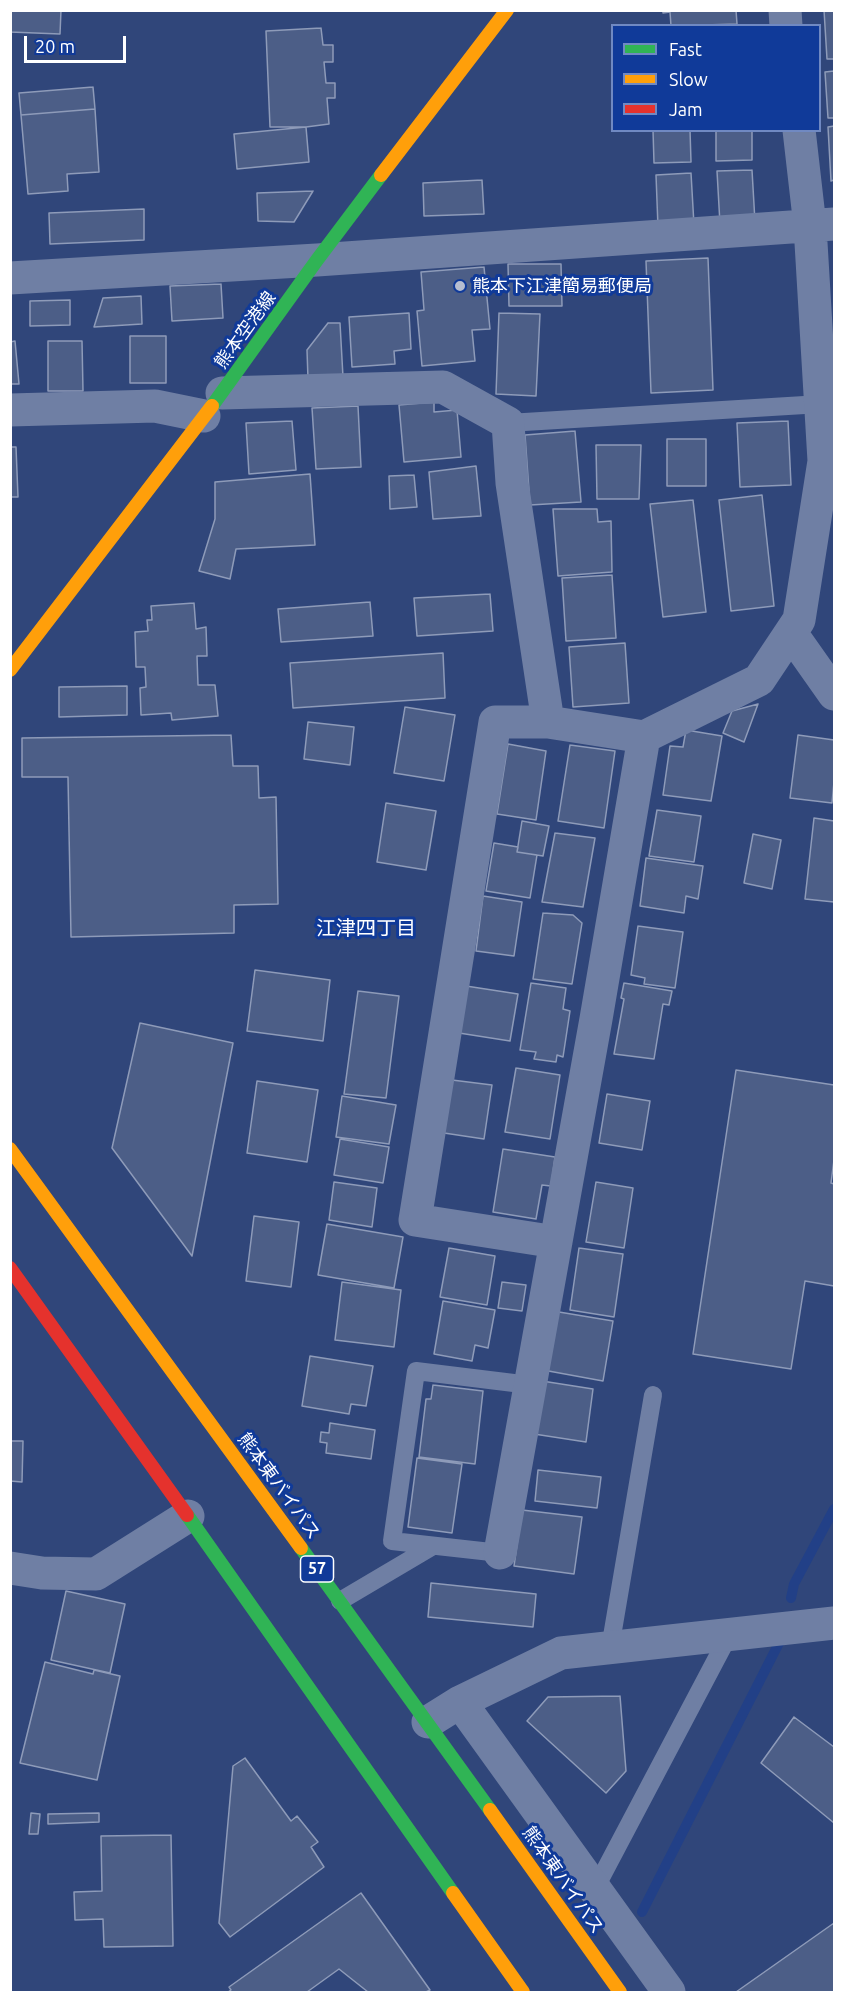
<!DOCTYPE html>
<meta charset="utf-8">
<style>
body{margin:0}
#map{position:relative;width:845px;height:2003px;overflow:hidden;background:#30467a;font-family:Ubuntu,sans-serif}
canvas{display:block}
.frame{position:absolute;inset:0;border:12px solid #fff;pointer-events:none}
.legend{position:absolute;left:611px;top:24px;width:210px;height:108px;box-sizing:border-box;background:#103a99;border:2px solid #7089c2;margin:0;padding:8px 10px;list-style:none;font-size:18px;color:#fff}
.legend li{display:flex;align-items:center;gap:12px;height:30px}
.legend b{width:30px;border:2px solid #7089c2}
.scale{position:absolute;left:24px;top:36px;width:102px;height:27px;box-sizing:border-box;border:3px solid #fff;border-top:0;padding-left:8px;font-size:18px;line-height:21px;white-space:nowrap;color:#fff;-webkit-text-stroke:4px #103a99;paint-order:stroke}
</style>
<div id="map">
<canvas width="845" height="2003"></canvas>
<div class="frame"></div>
<ul class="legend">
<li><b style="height:8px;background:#30b455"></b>Fast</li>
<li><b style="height:8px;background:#ff9f0a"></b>Slow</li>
<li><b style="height:8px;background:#e5322d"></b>Jam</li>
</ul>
<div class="scale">20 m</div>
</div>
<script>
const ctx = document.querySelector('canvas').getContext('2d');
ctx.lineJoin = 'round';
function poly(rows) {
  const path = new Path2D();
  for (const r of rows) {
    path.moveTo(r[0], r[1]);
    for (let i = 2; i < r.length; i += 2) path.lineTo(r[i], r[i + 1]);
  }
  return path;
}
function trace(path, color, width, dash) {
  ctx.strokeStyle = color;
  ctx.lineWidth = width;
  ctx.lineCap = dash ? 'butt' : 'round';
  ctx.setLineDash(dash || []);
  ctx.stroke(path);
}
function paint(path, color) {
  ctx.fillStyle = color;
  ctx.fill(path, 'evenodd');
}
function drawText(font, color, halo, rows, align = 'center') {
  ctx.font = font + ' Ubuntu,"Noto Sans JP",sans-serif';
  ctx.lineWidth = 6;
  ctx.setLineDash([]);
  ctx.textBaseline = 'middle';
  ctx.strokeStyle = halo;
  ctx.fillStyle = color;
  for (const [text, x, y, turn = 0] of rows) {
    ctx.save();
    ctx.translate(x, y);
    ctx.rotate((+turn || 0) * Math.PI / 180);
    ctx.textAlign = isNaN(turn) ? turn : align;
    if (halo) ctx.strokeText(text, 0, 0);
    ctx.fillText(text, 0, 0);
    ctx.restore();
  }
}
trace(poly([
 [791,1598,794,1584,834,1509],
 [642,1912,781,1639]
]), '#224087', 10);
const building = poly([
 [10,10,61,10,60,34,10,32,10,10],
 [663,10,736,10,737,24,671,26,670,12,663,13,663,10],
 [824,10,834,10,834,59,827,59,824,10],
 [321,28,323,45,333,45,333,62,324,62,326,83,335,83,335,98,327,98,329,124,306,127,270,127,266,31,321,28],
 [834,71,834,118,828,118,825,72,834,71],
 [93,87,95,109,21,115,19,93,93,87],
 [95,109,99,172,67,174,68,191,28,194,21,115,95,109],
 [834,126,834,180,831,181,828,127,834,126],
 [306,127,309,162,237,169,234,134,306,127],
 [653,130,690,130,691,162,654,163,653,130],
 [716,130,752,130,752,160,716,161,716,130],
 [752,170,755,222,720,224,717,171,752,170],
 [691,173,694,225,658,227,656,175,691,173],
 [482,180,484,214,424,216,423,183,482,180],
 [313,191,294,222,258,221,257,193,313,191],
 [144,209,144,240,50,244,49,213,144,209],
 [708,258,713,390,651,393,646,261,708,258],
 [508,264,561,264,562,306,509,306,508,264],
 [484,267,490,329,472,330,475,361,422,366,417,311,424,310,421,272,484,267],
 [221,284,223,318,172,321,170,286,221,284],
 [141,296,142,324,94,327,103,298,141,296],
 [70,300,70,325,30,326,30,301,70,300],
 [409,313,411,349,394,351,395,364,352,367,349,317,409,313],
 [499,313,540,314,536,396,496,394,499,313],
 [328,323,340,323,343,377,308,379,307,350,328,323],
 [130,336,166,336,166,383,130,383,130,336],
 [15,341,19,384,10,384,10,342,15,341],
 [48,341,82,341,83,391,48,391,48,341],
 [434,402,434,412,457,410,461,457,404,462,399,405,434,402],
 [358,406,361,467,316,469,312,408,358,406],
 [292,421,296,470,249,474,246,423,292,421],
 [788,421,791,485,740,487,737,423,788,421],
 [575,431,581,502,530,505,525,435,575,431],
 [667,439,706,439,706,486,667,486,667,439],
 [596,445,641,445,639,499,597,499,596,445],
 [10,447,16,447,18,497,10,497,10,447],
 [476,466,481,516,433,519,429,472,476,466],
 [310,474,315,545,236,549,230,579,199,571,215,519,215,482,310,474],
 [414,475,417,507,390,509,389,476,414,475],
 [762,495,774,606,731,611,719,500,762,495],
 [693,500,706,612,663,617,650,504,693,500],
 [553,509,597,509,598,522,611,521,612,572,558,576,553,509],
 [612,575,616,638,566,641,562,578,612,575],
 [490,594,493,631,417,636,414,598,490,594],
 [370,602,373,636,281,642,278,609,370,602],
 [194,603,196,629,206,627,207,656,197,656,198,685,215,685,218,716,172,720,171,713,141,715,140,688,146,687,145,667,136,667,135,632,148,631,147,620,152,620,151,606,194,603],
 [625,643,629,703,573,707,569,647,625,643],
 [443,653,445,698,293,708,290,663,443,653],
 [127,686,127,715,59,717,59,687,127,686],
 [758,704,744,742,723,733,732,711,758,704],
 [405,707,455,715,444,781,394,773,405,707],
 [308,722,354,727,350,765,304,759,308,722],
 [686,730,722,736,711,801,663,795,670,746,683,747,686,730],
 [231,735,233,766,258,766,259,798,276,797,278,904,234,905,234,933,71,937,68,777,22,777,22,738,231,735],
 [798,735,834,740,834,782,832,803,790,798,798,735],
 [508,744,546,751,536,820,497,814,508,744],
 [570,745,615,751,604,828,558,821,570,745],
 [386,803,436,811,426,870,377,862,386,803],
 [657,810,701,816,694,862,649,856,657,810],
 [814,818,834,821,834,902,805,899,814,818],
 [522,821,549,826,543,856,517,852,522,821],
 [555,833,595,838,583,907,542,902,555,833],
 [753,834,781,840,772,889,744,883,753,834],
 [494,843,518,847,517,852,537,855,530,898,486,891,494,843],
 [646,858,703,866,698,899,686,896,684,913,640,906,646,858],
 [483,896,522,902,514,956,476,951,483,896],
 [543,913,573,915,582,923,572,984,533,979,543,913],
 [638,926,683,932,675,988,644,984,645,978,631,975,638,926],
 [255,970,330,980,323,1041,247,1031,255,970],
 [531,983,566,988,563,1009,570,1011,563,1057,557,1055,556,1062,534,1059,536,1052,520,1050,531,983],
 [624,983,672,991,669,1005,663,1004,654,1059,614,1054,624,999,621,998,624,983],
 [466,986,518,994,510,1041,459,1033,466,986],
 [358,991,399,996,386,1098,344,1094,358,991],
 [140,1023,233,1043,192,1256,112,1148,140,1023],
 [516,1068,560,1075,550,1139,505,1132,516,1068],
 [736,1070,834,1085,834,1160,831,1183,834,1184,834,1286,805,1281,791,1369,693,1354,736,1070],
 [452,1080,492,1085,484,1139,444,1133,452,1080],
 [257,1081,318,1090,307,1162,247,1153,257,1081],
 [607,1094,650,1101,642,1150,599,1143,607,1094],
 [342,1096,396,1105,389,1144,336,1137,342,1096],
 [340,1139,389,1147,383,1183,334,1175,340,1139],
 [503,1149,555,1157,551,1186,542,1185,536,1219,493,1212,503,1149],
 [334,1182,377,1188,372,1227,329,1220,334,1182],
 [596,1182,633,1188,624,1248,586,1242,596,1182],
 [254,1216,299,1222,291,1287,246,1281,254,1216],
 [327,1224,403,1237,394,1288,318,1275,327,1224],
 [449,1248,495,1256,487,1305,440,1297,449,1248],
 [579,1248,623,1254,614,1317,570,1310,579,1248],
 [342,1282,401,1290,394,1347,335,1340,342,1282],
 [502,1282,526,1285,522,1311,498,1308,502,1282],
 [443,1301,495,1310,488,1348,475,1345,472,1361,434,1354,443,1301],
 [553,1311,613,1321,603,1381,543,1370,553,1311],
 [310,1356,373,1366,366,1406,351,1404,349,1414,302,1406,310,1356],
 [542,1381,593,1389,586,1442,534,1434,542,1381],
 [433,1385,483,1391,475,1464,419,1457,426,1399,431,1399,433,1385],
 [330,1423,375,1430,371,1459,326,1453,327,1443,320,1442,321,1432,329,1433,330,1423],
 [10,1441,23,1441,22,1482,10,1481,10,1441],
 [417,1458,462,1464,452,1533,408,1527,417,1458],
 [538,1470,601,1477,597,1508,535,1501,538,1470],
 [522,1510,582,1517,574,1574,514,1566,522,1510],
 [431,1583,536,1594,533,1627,428,1617,431,1583],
 [66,1591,125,1604,110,1673,51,1660,66,1591],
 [45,1662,93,1674,94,1670,120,1676,97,1780,20,1763,45,1662],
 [620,1696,626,1771,606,1793,527,1721,548,1697,620,1696],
 [794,1717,834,1747,834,1823,761,1763,794,1717],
 [245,1758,291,1821,297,1816,318,1842,311,1847,324,1867,230,1937,219,1923,233,1766,245,1758],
 [31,1813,40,1814,38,1834,29,1834,31,1813],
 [99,1813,99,1822,48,1824,48,1814,99,1813],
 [171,1835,173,1946,104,1947,103,1919,75,1920,74,1892,102,1891,101,1836,171,1835],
 [361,1893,430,1990,426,1992,368,1992,339,1969,307,1992,228,1992,231,1990,229,1987,361,1893],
 [834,1923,834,1992,736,1992,834,1923]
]);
paint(building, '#4c5e87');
trace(building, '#8e9bb9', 1.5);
trace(poly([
 [508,423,821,404],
 [500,1553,392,1541,416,1371,530,1385],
 [340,1601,433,1546],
 [610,1648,653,1395],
 [595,1889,729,1635]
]), '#6f7fa4', 18);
trace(poly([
 [785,10,786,26],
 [10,278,317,260,834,224],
 [222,393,443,387,508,423,512,483,548,722],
 [10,410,155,406,204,416],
 [791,633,834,694],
 [556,1242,415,1220,495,722,548,722,644,737],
 [500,1553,596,1019,644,737,759,680,799,620,824,461,810,226,799,130],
 [10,1568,42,1573,96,1574,188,1516],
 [460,1702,669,1992],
 [428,1722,460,1702,561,1653,834,1623]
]), '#6f7fa4', 33);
trace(poly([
 [212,406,317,260,381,175],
 [187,1515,453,1893],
 [301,1548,490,1810]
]), '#30b455', 14);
trace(poly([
 [381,175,507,10],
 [10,670,212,406],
 [10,1149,301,1548],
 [490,1810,620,1992],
 [453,1893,523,1992]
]), '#ff9f0a', 14);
trace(poly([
 [10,1268,187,1515]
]), '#e5322d', 14);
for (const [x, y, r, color] of [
 [460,286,6,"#b7bed0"]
]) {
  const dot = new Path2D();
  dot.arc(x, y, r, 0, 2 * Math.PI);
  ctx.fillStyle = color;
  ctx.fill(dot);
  trace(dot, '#103a99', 2);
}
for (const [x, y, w] of [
 [317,1569,33]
]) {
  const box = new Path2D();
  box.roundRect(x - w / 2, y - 13, w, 26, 4.5);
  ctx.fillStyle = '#103a99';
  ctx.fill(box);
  trace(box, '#fff', 1.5);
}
drawText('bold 16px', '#fff', null, [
 ["57",317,1569]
]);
drawText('18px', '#fff', '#103a99', [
 ["熊本下江津簡易郵便局",472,286]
], 'left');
drawText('18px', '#fff', '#103a99', [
 ["熊本空港線",245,330,-54],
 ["熊本東バイパス",279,1486,54],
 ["熊本東バイパス",563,1880,55]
]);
drawText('20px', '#fff', '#103a99', [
 ["江津四丁目",366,928]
]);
</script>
